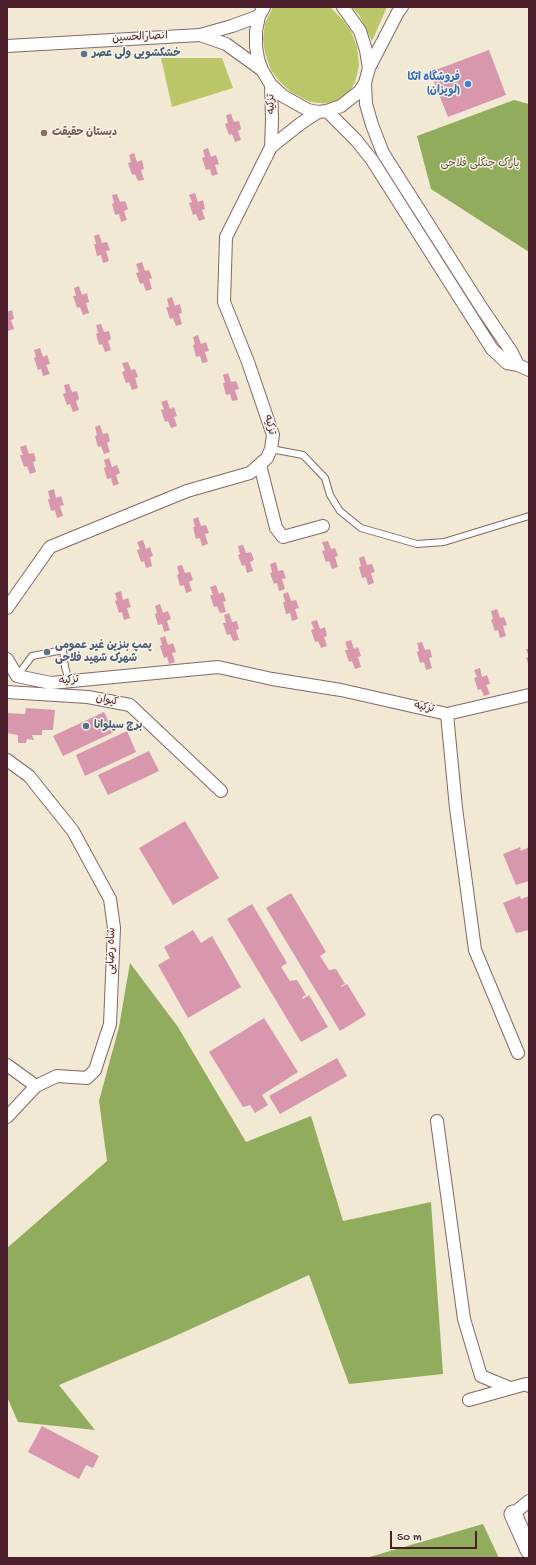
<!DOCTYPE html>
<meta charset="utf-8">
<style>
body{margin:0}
#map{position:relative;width:536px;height:1565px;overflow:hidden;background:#f1e9d3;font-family:"Gochi Hand",sans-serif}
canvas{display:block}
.frame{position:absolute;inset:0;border:8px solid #4a1f2b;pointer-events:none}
.scale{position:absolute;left:390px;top:1531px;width:87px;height:18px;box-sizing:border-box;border:2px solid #4a1f2b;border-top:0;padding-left:5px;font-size:12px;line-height:14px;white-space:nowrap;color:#4a1f2b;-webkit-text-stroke:3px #f7f3e8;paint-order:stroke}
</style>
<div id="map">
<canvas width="536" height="1565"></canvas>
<div class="frame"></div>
<div class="scale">50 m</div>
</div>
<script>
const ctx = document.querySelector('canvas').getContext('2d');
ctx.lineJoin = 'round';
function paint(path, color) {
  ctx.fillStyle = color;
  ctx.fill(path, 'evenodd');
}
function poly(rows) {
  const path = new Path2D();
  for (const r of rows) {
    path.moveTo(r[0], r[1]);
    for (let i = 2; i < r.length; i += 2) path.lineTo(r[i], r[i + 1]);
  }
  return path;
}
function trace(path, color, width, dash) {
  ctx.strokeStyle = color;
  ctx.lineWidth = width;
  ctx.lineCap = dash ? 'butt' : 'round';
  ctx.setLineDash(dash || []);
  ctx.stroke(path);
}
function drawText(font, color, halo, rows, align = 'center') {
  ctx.font = font + ' "Gochi Hand","Playpen Sans Arabic",sans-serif';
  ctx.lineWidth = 3;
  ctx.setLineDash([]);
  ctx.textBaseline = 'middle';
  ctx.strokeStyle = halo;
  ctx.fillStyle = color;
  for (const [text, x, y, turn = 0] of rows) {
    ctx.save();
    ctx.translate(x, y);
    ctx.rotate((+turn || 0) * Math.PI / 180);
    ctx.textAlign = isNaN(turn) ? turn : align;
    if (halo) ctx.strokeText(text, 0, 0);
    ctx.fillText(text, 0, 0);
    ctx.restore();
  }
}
paint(poly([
 [273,7,330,7,343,20,351,31,357,47,359,65,356,79,351,90,342,98,331,104,310,102,291,92,280,82,271,70,265,53,263,39,265,23],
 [352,7,387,7,372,41,359,15],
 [161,58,222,58,233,88,172,107]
]), '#b9c769');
paint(poly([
 [514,100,529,104,529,252,431,189,417,136],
 [130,963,178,1027,246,1142,311,1116,343,1221,431,1202,443,1374,349,1384,309,1275,171,1338,59,1385,95,1430,18,1422,7,1397,7,1248,107,1161,99,1101,119,1027],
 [483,1524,499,1558,366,1558]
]), '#92ac5d');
paint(poly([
 [489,50,506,95,448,117,430,72],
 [231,114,234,122,239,121,241,129,238,131,241,140,235,142,232,134,229,135,225,124,228,123,226,115],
 [208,148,211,157,216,155,219,164,215,165,218,174,212,176,210,169,206,170,202,158,205,157,203,150],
 [134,153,137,162,142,160,144,169,141,170,144,180,138,181,135,174,132,175,128,163,131,162,129,155],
 [195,193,198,202,203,200,205,209,202,210,205,219,199,221,196,214,193,215,189,203,192,202,189,195],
 [117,194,120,202,125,201,128,209,124,211,127,220,121,222,119,214,115,215,112,204,114,203,112,195],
 [99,234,102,243,107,242,110,250,106,251,109,261,103,263,101,255,97,256,94,244,96,244,94,236],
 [142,262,145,271,149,270,152,278,149,279,152,289,146,291,143,283,140,284,136,273,139,272,136,264],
 [79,286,82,295,87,293,89,302,86,303,89,313,83,315,80,307,77,308,73,296,76,296,74,288],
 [172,297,175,306,180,304,182,313,179,314,182,324,176,326,173,318,170,319,166,307,169,307,167,299],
 [12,310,14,319,11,320,14,329,8,331,7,312],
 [101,324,104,332,109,331,111,339,108,341,111,350,105,352,102,344,99,345,96,334,98,333,96,325],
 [198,335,201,344,206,342,209,351,205,352,208,362,202,363,200,356,196,357,193,345,195,344,193,337],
 [40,348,43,357,47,355,50,364,46,365,50,374,43,376,41,369,38,370,34,358,36,357,34,350],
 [128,362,131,370,135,369,138,377,135,378,138,388,132,390,129,382,126,383,122,372,125,371,122,363],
 [228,373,231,382,236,381,239,389,235,390,238,400,232,401,230,394,226,395,223,383,225,383,223,375],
 [69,384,72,392,77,391,79,399,76,401,79,410,73,412,70,404,67,405,63,394,66,393,64,385],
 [167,400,170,409,174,407,177,416,174,417,177,426,171,428,168,421,165,422,161,410,164,409,161,402],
 [100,425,103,434,108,433,110,441,107,443,110,452,104,454,101,446,98,447,95,436,97,435,95,427],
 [26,445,29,454,34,453,36,461,33,462,36,472,30,474,27,466,24,467,20,455,23,455,20,447],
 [109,458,112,467,117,465,120,473,116,475,119,484,113,486,111,478,107,479,104,468,106,467,104,460],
 [54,489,56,498,61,496,64,505,60,506,63,516,57,518,55,510,51,511,48,499,50,499,48,491],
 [198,517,201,526,206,525,209,533,205,534,208,544,202,546,200,538,196,539,193,527,195,527,193,519],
 [143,540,146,549,150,547,153,556,150,557,152,566,146,568,144,561,141,562,137,550,140,549,137,542],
 [328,541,331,549,335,548,338,556,335,557,338,567,332,569,329,561,326,562,322,551,325,550,322,542],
 [243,545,246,553,251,552,254,560,250,562,253,571,247,573,245,565,242,566,238,555,240,554,238,546],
 [364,556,367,565,372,564,375,572,371,573,374,583,368,585,366,577,362,578,359,567,361,566,359,558],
 [276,562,278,571,283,570,286,578,282,579,285,589,279,591,277,583,274,584,270,573,272,572,270,564],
 [182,565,185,573,190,572,193,580,189,582,192,591,186,593,184,585,180,586,177,575,179,574,177,566],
 [216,585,219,594,223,592,226,601,223,602,226,612,220,613,217,606,214,607,210,595,213,595,210,587],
 [121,591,123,600,128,598,131,607,127,608,130,618,124,620,122,612,119,613,115,601,117,600,115,593],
 [288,592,291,601,296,600,299,608,295,609,298,619,292,621,290,613,286,614,283,602,285,602,283,594],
 [160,604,163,613,168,611,171,619,167,621,170,630,164,632,162,624,158,625,155,614,157,613,155,606],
 [497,609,500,618,504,617,507,625,503,626,506,636,500,638,498,630,495,631,491,620,493,619,491,611],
 [229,613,232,622,237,621,239,629,236,630,239,640,233,641,230,634,227,635,223,623,226,623,224,615],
 [317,620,320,629,325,627,327,636,324,637,327,646,321,648,318,641,315,642,311,630,314,629,311,622],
 [165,636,168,645,173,643,176,652,172,653,175,662,169,664,167,657,164,658,160,646,162,645,160,638],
 [351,640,354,649,358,647,361,656,358,657,361,667,355,669,352,661,349,662,345,650,348,650,345,642],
 [422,642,425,650,430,649,432,657,429,658,432,668,426,670,424,662,420,663,417,652,419,651,417,643],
 [526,649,529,649,529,666,526,658,529,657],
 [480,668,482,677,487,675,490,684,486,685,490,694,484,696,481,689,478,690,474,678,477,677,474,670],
 [26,708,55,710,53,730,42,730,42,735,32,735,34,740,27,739,26,743,18,743,18,735,7,733,7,713,25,714],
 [104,712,114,732,63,756,53,736],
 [127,731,136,752,85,776,76,755],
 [149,751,159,771,108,795,98,775],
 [185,821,219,878,173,905,139,848],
 [520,847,521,851,529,847,529,881,516,885,503,854],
 [291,893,326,952,320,956,329,970,336,969,345,984,341,986,341,987,347,984,366,1015,340,1031,266,908],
 [520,896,521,899,529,896,529,930,516,933,503,903],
 [252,904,287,963,281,967,290,981,297,980,306,995,302,997,303,999,309,995,328,1027,301,1042,227,919],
 [193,930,201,943,212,936,241,987,188,1018,158,965,170,958,164,947],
 [264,1018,298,1072,262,1095,268,1105,255,1113,250,1105,243,1107,209,1052],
 [337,1058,347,1076,280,1114,269,1096],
 [42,1426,99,1456,93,1468,86,1465,79,1479,28,1452]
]), '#d997ad');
const service = poly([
 [271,449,303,455,325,478,330,495,340,511,361,528,417,544,444,542,529,516],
 [17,676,32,656,63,650,65,667,69,681]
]);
const minor = poly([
 [264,7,259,16,256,31,256,46,258,59,262,70,271,85,283,96,308,110,318,112,327,111,341,106,360,91,365,83,369,68,366,50,360,31,343,7],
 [200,35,226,44,262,70],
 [7,46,200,35,232,26,259,16],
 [369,68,398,12,402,7],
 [365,83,366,104,372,125,383,153,483,310,511,351,518,365],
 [271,85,272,119,271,147,300,124,318,112],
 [327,111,356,140,372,160,492,349,507,363,518,365,529,370],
 [260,465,276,528,283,537,323,526],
 [7,608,50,547,187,491,250,473,267,458,271,449,273,435,248,362,224,302,226,237,271,147],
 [7,659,17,676,51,683,218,667,272,679,341,690,447,714,529,695],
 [7,692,88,697,130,705,221,791],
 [447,714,456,808,475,950,518,1053],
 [7,760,29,776,73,831,110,899,114,928,110,1024,95,1070,87,1078,57,1076,36,1086,7,1117],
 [7,1065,36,1086],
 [437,1121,464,1319,481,1376,510,1388],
 [469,1400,526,1384,529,1386],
 [513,1514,529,1501]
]);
const secondary = poly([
 [513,1514,529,1550]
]);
trace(service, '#846666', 8);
trace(minor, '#846666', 14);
trace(secondary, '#846666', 19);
trace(service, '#fff', 6);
trace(minor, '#fff', 12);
trace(secondary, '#fff', 17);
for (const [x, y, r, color] of [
 [84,54,4,"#5c6f8a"],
 [468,84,4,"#3f7fe0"],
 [44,133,4,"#8d6e63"],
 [47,652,4,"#5c6f8a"],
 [86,726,4,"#5c6f8a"]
]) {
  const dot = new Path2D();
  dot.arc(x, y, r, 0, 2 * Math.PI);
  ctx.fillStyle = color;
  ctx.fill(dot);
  trace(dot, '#f7f3e8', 1.5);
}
drawText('11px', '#4a1f2b', '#f7f3e8', [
 ["انصارالحسین",140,38,-3],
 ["تزکیه",272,104,-92],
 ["تزکیه",269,425,76],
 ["تزکیه",69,681,-6],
 ["کیوان",107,701,11],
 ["تزکیه",424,708,12],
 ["شاه رضایی",112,951,-89]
]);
drawText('bold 11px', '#4e5e75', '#f7f3e8', [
 ["خشکشویی ولی عصر",92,54],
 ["پمپ بنزین غیر عمومی",55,646],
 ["شهرک شهید فلاحی",55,659],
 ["برج سیلوانا",94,726]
], 'left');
drawText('bold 11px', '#366cbe', '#f7f3e8', [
 ["فروشگاه اتکا",460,78],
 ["(لویزان)",460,91]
], 'right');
drawText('bold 11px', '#785e54', '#f7f3e8', [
 ["دبستان حقیقت",52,133]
], 'left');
drawText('11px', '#6b513e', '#f7f3e8', [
 ["پارک جنگلی فلاحی",480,164]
]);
</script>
